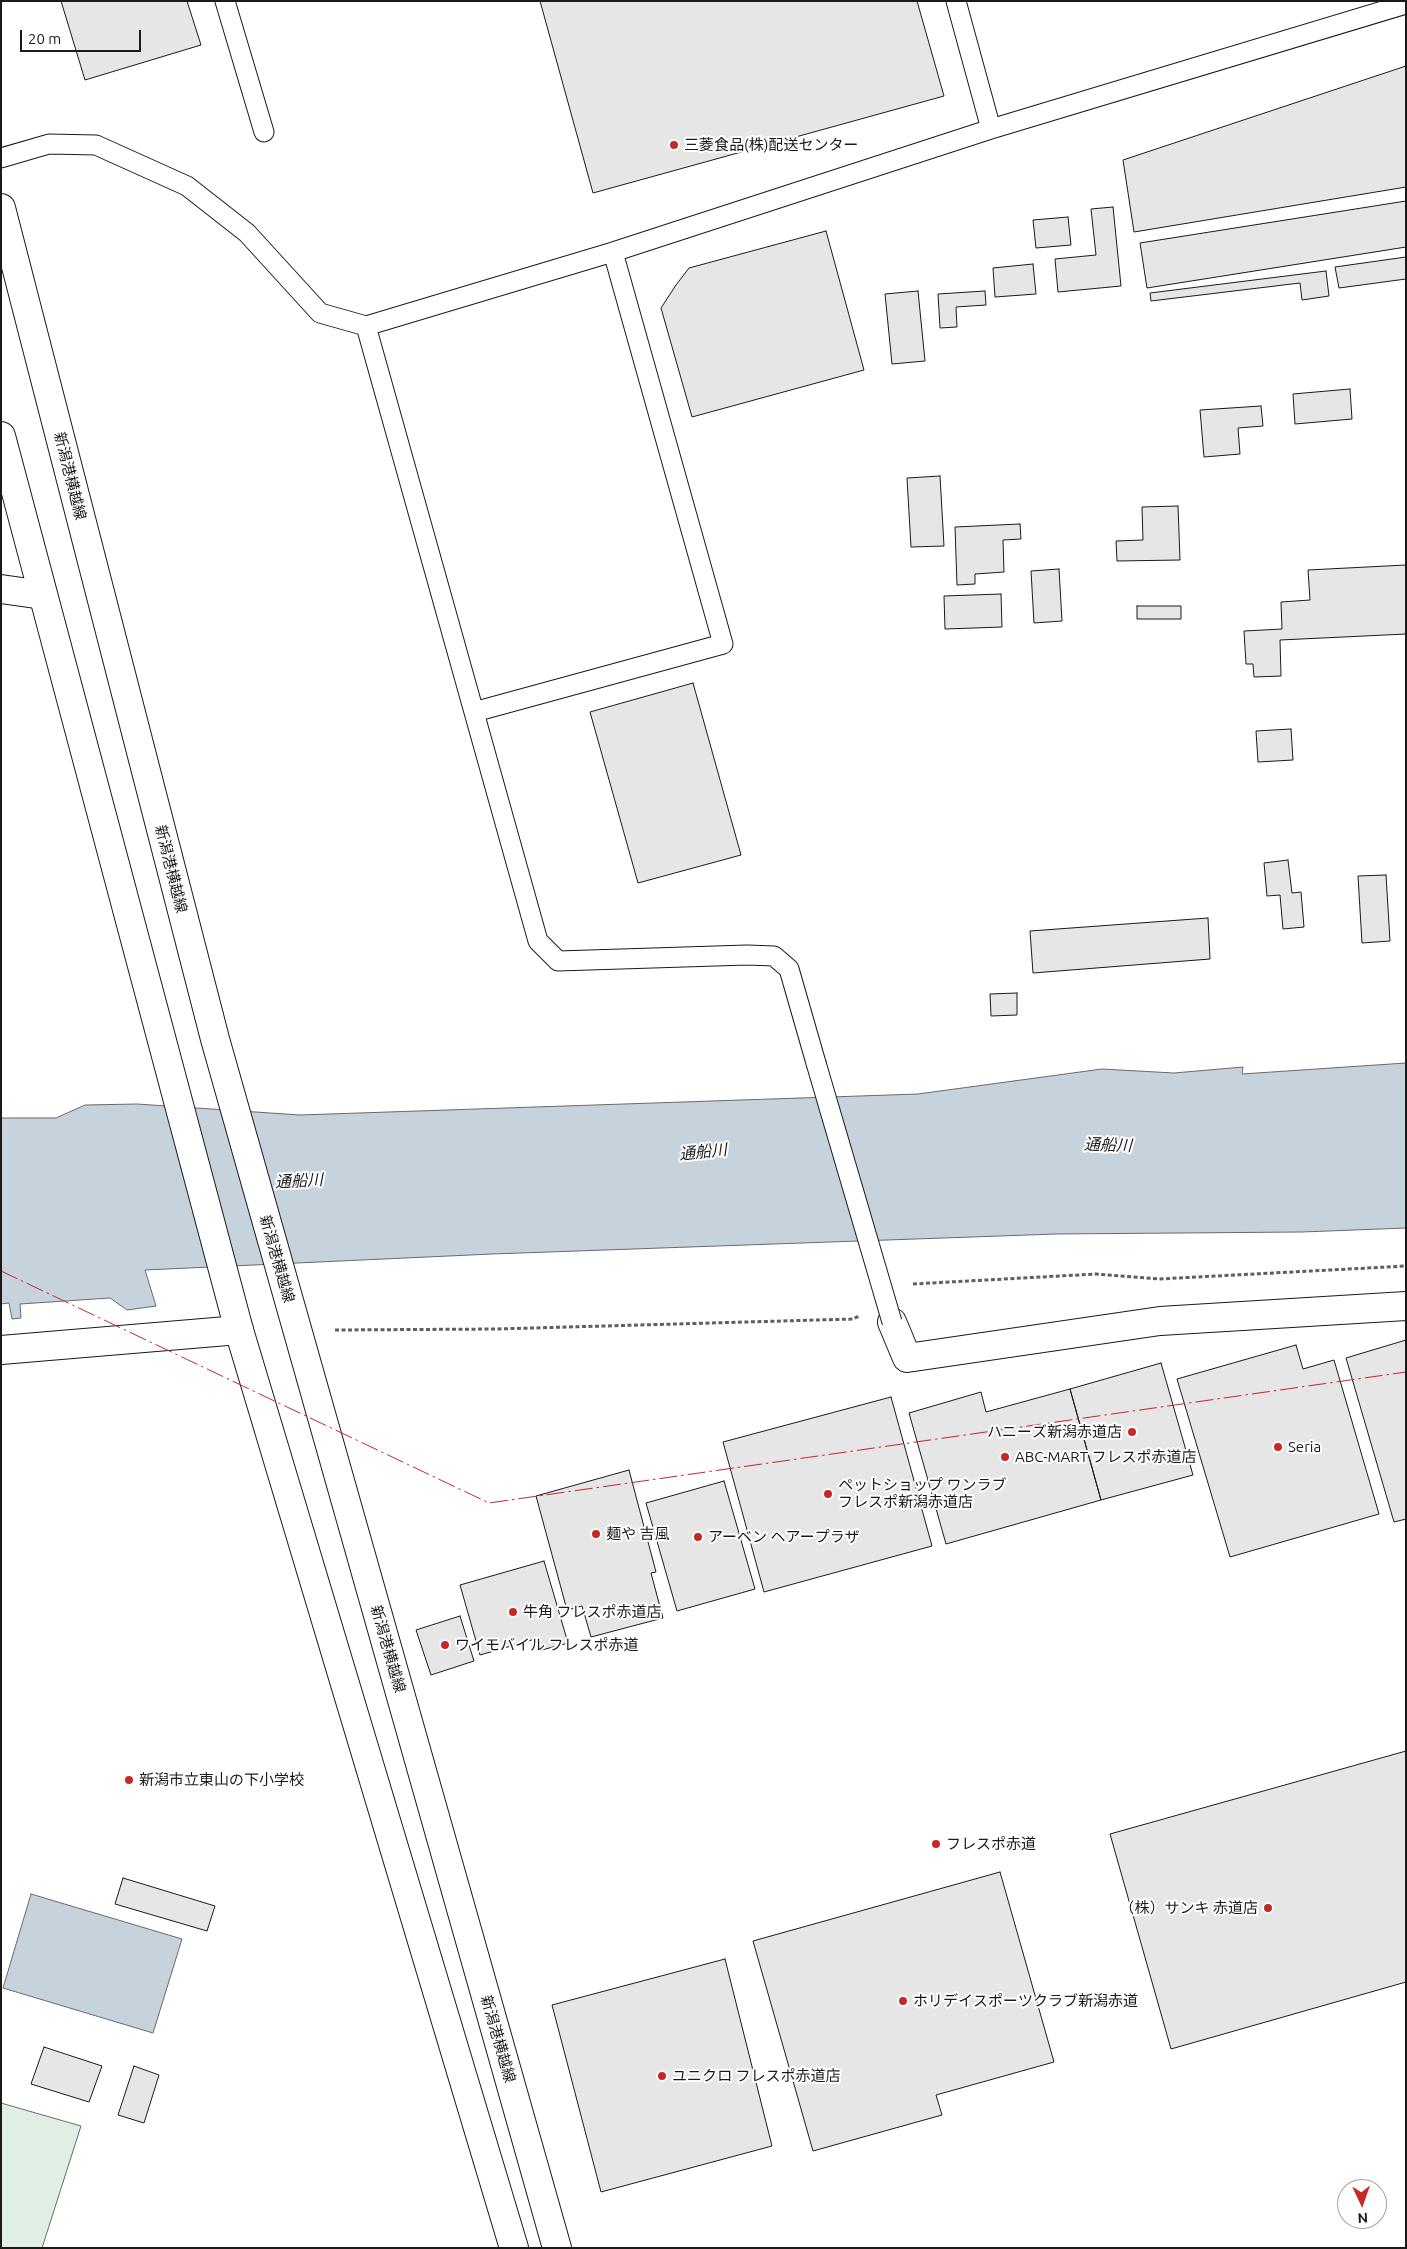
<!DOCTYPE html>
<meta charset="utf-8">
<style>
body{margin:0}
#map{position:relative;width:1407px;height:2249px;overflow:hidden;background:#fff;font-family:Ubuntu,sans-serif}
canvas{display:block}
.frame{position:absolute;inset:0;border:2px solid #1a1a1a;pointer-events:none}
.north{position:absolute;left:1337px;top:2179px;width:50px;height:50px;box-sizing:border-box;background:#fff;border:1px solid #a3a3a3;border-radius:50%;rotate:177deg;font-size:14px;font-weight:700;line-height:20px;text-align:center;color:#1a1a1a}
.north::after{content:'';display:block;margin:auto;width:18px;height:22px;background:#c62828;clip-path:polygon(50% 0,100% 100%,50% 72%,0 100%)}
.scale{position:absolute;left:20px;top:30px;width:121px;height:22px;box-sizing:border-box;border:2px solid #1a1a1a;border-top:0;padding-left:6px;font-size:15px;line-height:18px;white-space:nowrap;color:#1a1a1a;-webkit-text-stroke:4px #fff;paint-order:stroke}
</style>
<div id="map">
<canvas width="1407" height="2249"></canvas>
<div class="frame"></div>
<div class="north">N</div>
<div class="scale">20 m</div>
</div>
<script>
const ctx = document.querySelector('canvas').getContext('2d');
ctx.lineJoin = 'round';
function paint(path, color) {
  ctx.fillStyle = color;
  ctx.fill(path, 'evenodd');
}
function poly(rows) {
  const path = new Path2D();
  for (const r of rows) {
    path.moveTo(r[0], r[1]);
    for (let i = 2; i < r.length; i += 2) path.lineTo(r[i], r[i + 1]);
  }
  return path;
}
function trace(path, color, width, dash) {
  ctx.strokeStyle = color;
  ctx.lineWidth = width;
  ctx.lineCap = dash ? 'butt' : 'round';
  ctx.setLineDash(dash || []);
  ctx.stroke(path);
}
function drawText(font, color, halo, rows, align = 'center') {
  ctx.font = font + ' Ubuntu,"Noto Sans JP",sans-serif';
  ctx.lineWidth = 4;
  ctx.setLineDash([]);
  ctx.textBaseline = 'middle';
  ctx.strokeStyle = halo;
  ctx.fillStyle = color;
  for (const [text, x, y, turn = 0] of rows) {
    ctx.save();
    ctx.translate(x, y);
    ctx.rotate((+turn || 0) * Math.PI / 180);
    ctx.textAlign = isNaN(turn) ? turn : align;
    if (halo) ctx.strokeText(text, 0, 0);
    ctx.fillText(text, 0, 0);
    ctx.restore();
  }
}
const green = poly([
 [1,2103,81,2126,42,2248,1,2248,1,2103]
]);
paint(green, '#e0efe3');
trace(green, '#6a6a6a', 1);
const water = poly([
 [1406,1063,1406,1228,1302,1232,1056,1234,492,1254,145,1270,156,1306,127,1310,110,1298,20,1304,21,1318,12,1319,9,1303,1,1304,1,1118,56,1118,85,1105,137,1104,300,1115,918,1094,1102,1069,1174,1073,1243,1067,1242,1074,1406,1063],
 [31,1894,182,1939,153,2033,3,1988,31,1894]
]);
paint(water, '#c6d2dc');
trace(water, '#6a6a6a', 1);
const building = poly([
 [61,1,187,1,201,45,85,80,61,1],
 [540,1,917,1,944,96,593,193,540,1],
 [1406,66,1406,187,1134,232,1123,160,1406,66],
 [1406,201,1406,247,1147,288,1140,243,1406,201],
 [1113,207,1121,286,1058,292,1055,259,1096,255,1091,209,1113,207],
 [1068,217,1071,245,1036,248,1033,220,1068,217],
 [826,231,864,370,692,417,661,308,676,285,689,268,826,231],
 [1406,257,1406,279,1339,288,1335,267,1406,257],
 [1033,264,1036,294,995,297,993,268,1033,264],
 [1326,271,1329,296,1302,300,1300,283,1151,301,1150,293,1326,271],
 [918,291,925,361,892,364,885,294,918,291],
 [985,291,986,305,956,307,957,327,940,328,938,294,985,291],
 [1350,389,1352,419,1295,424,1293,394,1350,389],
 [1261,406,1263,426,1238,428,1240,454,1204,457,1200,410,1261,406],
 [940,476,944,546,911,547,907,478,940,476],
 [1178,506,1180,560,1117,561,1116,541,1143,540,1142,507,1178,506],
 [1020,524,1021,539,1003,540,1004,572,975,574,975,584,957,585,955,527,1020,524],
 [1406,565,1406,634,1280,640,1281,676,1254,677,1253,664,1246,664,1244,631,1282,629,1281,602,1310,600,1308,570,1406,565],
 [1059,569,1062,621,1034,623,1031,571,1059,569],
 [1001,594,1002,627,945,629,944,596,1001,594],
 [1137,606,1181,606,1181,619,1137,619,1137,606],
 [693,683,741,855,638,883,590,712,693,683],
 [1291,729,1293,760,1258,762,1256,731,1291,729],
 [1288,860,1292,893,1301,892,1304,927,1283,929,1280,895,1267,896,1264,863,1288,860],
 [1386,875,1390,941,1362,943,1358,876,1386,875],
 [1208,918,1210,959,1033,973,1030,931,1208,918],
 [1017,993,1017,1015,991,1016,990,994,1017,993],
 [1406,1340,1406,1519,1394,1522,1346,1358,1406,1340],
 [1296,1345,1303,1369,1334,1360,1379,1514,1230,1557,1177,1379,1296,1345],
 [1161,1363,1193,1475,1101,1500,1070,1389,1161,1363],
 [1070,1389,1101,1500,946,1544,909,1413,981,1392,986,1412,1070,1389],
 [891,1397,932,1546,764,1592,723,1442,891,1397],
 [629,1470,656,1572,651,1573,663,1618,591,1637,582,1606,567,1610,536,1496,629,1470],
 [724,1481,755,1589,677,1611,646,1503,724,1481],
 [544,1561,568,1643,538,1651,535,1639,480,1655,460,1585,544,1561],
 [460,1616,474,1661,431,1675,416,1630,460,1616],
 [1406,1751,1406,1982,1171,2049,1110,1834,1406,1751],
 [1000,1872,1054,2062,936,2095,942,2115,813,2151,753,1941,1000,1872],
 [123,1878,215,1906,207,1931,115,1904,123,1878],
 [725,1959,772,2146,601,2192,552,2005,725,1959],
 [44,2047,102,2066,89,2102,31,2084,44,2047],
 [134,2066,159,2075,144,2123,118,2115,134,2066]
]);
paint(building, '#e6e6e6');
trace(building, '#1a1a1a', 1);
const service = poly([
 [225,1,264,132],
 [956,1,991,129],
 [1,158,49,144,96,145,187,186,247,233,320,313,366,326,613,252,991,129,1406,4],
 [366,326,538,941,558,961,747,955,774,956,789,969,816,1063],
 [474,712,723,644,613,252]
]);
const minor = poly([
 [1,589,43,595],
 [892,1322,907,1358,1160,1321,1406,1306],
 [1,1350,239,1330]
]);
const primary = poly([
 [1,208,215,1039,557,2248],
 [1,436,239,1330,514,2248]
]);
trace(service, '#1a1a1a', 21);
trace(minor, '#1a1a1a', 30);
trace(primary, '#1a1a1a', 30);
trace(poly([
 [913,1284,1096,1274,1159,1279,1406,1266],
 [335,1330,497,1329,853,1319,859,1316]
]), '#5f5f5f', 3, [4, 2.5]);
trace(service, '#fff', 19);
trace(minor, '#fff', 28);
trace(primary, '#fff', 28);
const serviceBridge = poly([
 [816,1063,892,1322]
]);
trace(serviceBridge, '#1a1a1a', 21, []);
trace(serviceBridge, '#fff', 19);
trace(poly([
 [1,1271,489,1503,1406,1372]
]), '#c62828', 1, [18, 4, 2.5, 4]);
for (const [x, y, r, color] of [
 [674,145,5,"#c62828"],
 [1132,1432,5,"#c62828"],
 [1278,1447,5,"#c62828"],
 [1005,1457,5,"#c62828"],
 [828,1494,5,"#c62828"],
 [596,1534,5,"#c62828"],
 [698,1537,5,"#c62828"],
 [513,1612,5,"#c62828"],
 [445,1645,5,"#c62828"],
 [129,1780,5,"#c62828"],
 [936,1844,5,"#c62828"],
 [1268,1908,5,"#c62828"],
 [903,2001,5,"#c62828"],
 [662,2076,5,"#c62828"]
]) {
  const dot = new Path2D();
  dot.arc(x, y, r, 0, 2 * Math.PI);
  ctx.fillStyle = color;
  ctx.fill(dot);
  trace(dot, '#fff', 2);
}
drawText('15px', '#1a1a1a', '#fff', [
 ["三菱食品(株)配送センター",684,145],
 ["ハニーズ新潟赤道店",1122,1432,"right"],
 ["Seria",1288,1447],
 ["ABC-MART フレスポ赤道店",1015,1457],
 ["ペットショップ ワンラブ",838,1485],
 ["フレスポ新潟赤道店",838,1502],
 ["麺や 吉風",606,1534],
 ["アーベン ヘアープラザ",708,1537],
 ["牛角 フレスポ赤道店",523,1612],
 ["ワイモバイル フレスポ赤道",455,1645],
 ["新潟市立東山の下小学校",139,1780],
 ["フレスポ赤道",946,1844],
 ["（株）サンキ 赤道店",1258,1908,"right"],
 ["ホリデイスポーツクラブ新潟赤道",913,2001],
 ["ユニクロ フレスポ赤道店",672,2076]
], 'left');
drawText('15px', '#1a1a1a', '#fff', [
 ["新潟港横越線",70,476,76],
 ["新潟港横越線",171,869,76],
 ["新潟港横越線",277,1259,74],
 ["新潟港横越線",388,1649,74],
 ["新潟港横越線",498,2039,74]
]);
drawText('italic 16px', '#1a1a1a', '#fff', [
 ["通船川",1108,1145,2],
 ["通船川",703,1152,-6],
 ["通船川",299,1181,-3]
]);
</script>
